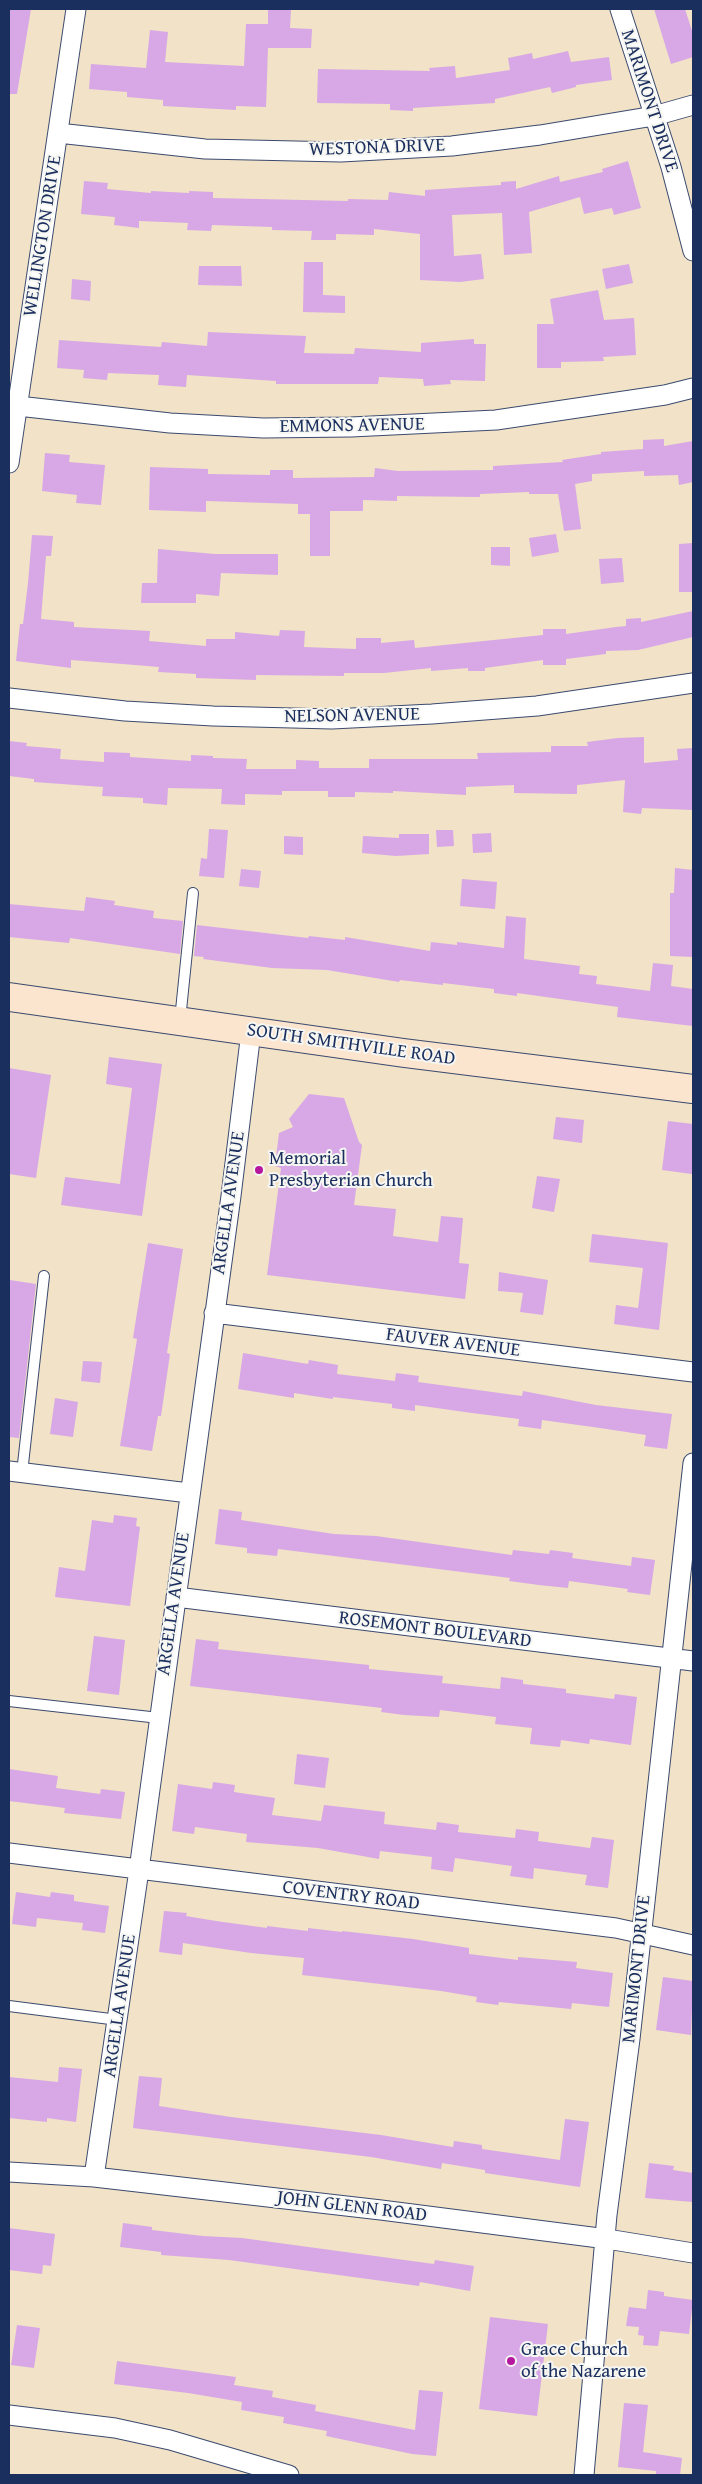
<!DOCTYPE html>
<style>
body{margin:0}
#map{position:relative;width:702px;height:2484px;overflow:hidden;background:#f1e2c8;font-family:"Gentium Book Plus",serif}
canvas{display:block}
.frame{position:absolute;inset:0;border:10px solid #1b2f5e;pointer-events:none}
</style>
<div id="map">
<canvas width="702" height="2484"></canvas>
<div class="frame"></div>
</div>
<script>
const ctx = document.querySelector('canvas').getContext('2d');
ctx.lineJoin = 'round';
function paint(path, color) {
  ctx.fillStyle = color;
  ctx.fill(path, 'evenodd');
}
function poly(rows) {
  const path = new Path2D();
  for (const r of rows) {
    path.moveTo(r[0], r[1]);
    for (let i = 2; i < r.length; i += 2) path.lineTo(r[i], r[i + 1]);
  }
  return path;
}
function trace(path, color, width, dash) {
  ctx.strokeStyle = color;
  ctx.lineWidth = width;
  ctx.lineCap = dash ? 'butt' : 'round';
  ctx.setLineDash(dash || []);
  ctx.stroke(path);
}
function drawText(font, color, halo, rows, align = 'center') {
  ctx.font = font + ' "Gentium Book Plus",serif';
  ctx.lineWidth = 4;
  ctx.setLineDash([]);
  ctx.textBaseline = 'middle';
  ctx.strokeStyle = halo;
  ctx.fillStyle = color;
  for (const [text, x, y, turn = 0] of rows) {
    ctx.save();
    ctx.translate(x, y);
    ctx.rotate((+turn || 0) * Math.PI / 180);
    ctx.textAlign = isNaN(turn) ? turn : align;
    if (halo) ctx.strokeText(text, 0, 0);
    ctx.fillText(text, 0, 0);
    ctx.restore();
  }
}
paint(poly([
 [9,9,31,9,17,94,9,94],
 [268,9,291,9,290,28,312,29,311,48,268,48,266,107,236,106,236,110,163,106,163,100,127,97,127,92,89,89,91,64,146,68,150,30,168,32,165,62,244,66,246,24,268,24],
 [654,9,685,9,693,34,693,57,671,64],
 [568,51,571,62,609,57,612,80,576,85,576,87,552,93,550,87,495,99,495,103,413,108,413,111,390,110,390,104,317,103,318,69,430,71,429,68,455,66,456,78,510,70,508,58,532,53,533,59],
 [628,161,641,208,614,215,612,208,584,214,580,197,529,212,532,253,504,255,502,213,452,215,454,256,481,254,484,279,460,282,420,280,420,234,374,229,374,235,336,234,336,240,311,240,312,231,272,230,272,227,212,225,211,231,187,230,188,223,139,221,139,228,114,225,115,217,81,214,84,181,108,183,107,189,151,193,151,191,189,193,189,191,213,192,213,198,348,201,348,199,388,200,389,192,425,196,425,190,501,185,501,182,516,181,516,189,559,176,560,182,603,172,602,169],
 [304,262,323,262,323,295,345,296,345,313,303,312],
 [629,264,633,283,606,289,602,269],
 [199,266,241,266,242,286,198,285],
 [72,279,91,281,90,301,71,299],
 [598,290,604,320,634,318,636,355,603,357,604,361,561,362,561,368,537,368,537,324,554,324,550,299],
 [208,332,306,336,304,353,354,354,355,348,421,352,421,343,474,339,474,344,486,344,485,381,450,380,451,384,424,386,423,379,379,377,378,384,276,384,276,381,187,375,186,387,158,385,159,375,108,373,107,380,83,378,84,370,57,368,59,340,161,347,162,342,207,346],
 [664,439,664,446,693,441,693,482,679,485,678,475,644,476,644,471,592,474,592,481,575,484,581,529,564,531,558,494,529,494,529,492,480,494,480,497,397,496,397,501,363,500,363,511,330,511,330,556,310,556,310,514,298,514,298,504,206,501,206,512,149,510,150,467,208,469,208,474,270,475,270,470,293,470,293,478,374,477,375,468,398,471,493,470,493,466,563,462,562,460,601,454,601,452,643,449,643,440],
 [45,453,70,455,69,462,105,465,101,505,76,503,77,495,42,491],
 [556,534,559,552,532,557,529,538],
 [32,535,53,536,51,556,46,556,41,619,74,622,74,627,150,631,149,641,206,646,206,639,235,639,235,632,279,636,280,630,305,631,304,647,356,649,356,638,381,638,381,643,414,640,415,648,543,635,543,629,566,629,566,634,616,627,626,626,626,619,641,618,641,622,693,611,693,637,638,650,606,651,606,654,566,659,566,665,543,665,543,660,485,668,485,671,468,671,468,668,431,671,431,668,384,673,344,673,344,676,256,675,256,680,196,678,196,674,158,672,159,667,123,664,71,660,71,668,16,661,20,624,23,624,28,583],
 [693,543,693,592,679,592,679,544],
 [491,547,510,547,510,566,491,565],
 [158,549,215,554,278,554,278,575,221,573,219,596,196,594,196,603,141,603,142,583,157,583],
 [622,558,624,582,601,584,599,559],
 [644,737,644,763,678,760,677,749,693,748,693,810,642,808,641,814,623,812,625,780,577,785,577,794,514,793,514,785,466,787,466,795,393,791,393,793,355,792,355,797,328,797,328,791,282,791,282,795,245,794,245,805,221,804,222,789,168,788,167,805,143,803,143,798,102,796,103,787,34,782,34,779,9,776,9,741,27,743,26,746,61,749,60,759,104,762,104,752,130,753,130,757,191,761,191,755,213,756,213,758,247,759,246,769,296,769,296,760,319,761,319,768,369,768,369,759,478,759,477,753,551,752,551,746,588,746,587,742,618,738],
 [209,829,228,830,224,878,199,876,201,858,207,859],
 [436,830,453,830,454,846,437,847],
 [491,833,492,852,473,853,472,834],
 [399,834,429,834,429,854,396,856,362,853,363,836,399,838],
 [284,836,303,837,303,855,284,854],
 [675,868,693,870,693,957,670,956,670,893,674,893],
 [241,869,261,871,259,888,239,886],
 [462,879,497,882,495,909,460,906],
 [86,897,115,901,114,905,154,911,153,918,183,921,180,954,70,938,69,943,9,937,9,904,84,911],
 [506,916,526,918,524,959,580,966,579,974,597,976,596,984,650,991,653,963,673,965,671,986,693,989,693,1026,617,1017,618,1007,517,993,517,996,494,993,494,989,443,983,443,985,400,980,399,982,327,970,272,968,203,959,204,957,194,956,197,925,308,938,309,936,345,940,345,937,430,951,431,942,457,945,457,942,504,948],
 [109,1057,162,1064,142,1216,61,1205,65,1177,120,1184,132,1088,106,1084],
 [9,1068,51,1075,36,1178,9,1174],
 [309,1094,344,1098,359,1142,362,1145,354,1205,396,1209,393,1236,438,1242,441,1216,463,1218,459,1263,469,1264,465,1299,267,1275,281,1168,275,1166,279,1133,293,1127,289,1119],
 [556,1117,584,1120,582,1143,553,1139],
 [668,1121,693,1124,692,1174,662,1170],
 [537,1176,560,1179,554,1212,532,1208],
 [592,1234,668,1243,659,1330,614,1324,616,1305,638,1308,643,1268,589,1262],
 [148,1243,183,1249,167,1353,170,1354,161,1416,158,1416,152,1451,120,1446,137,1339,133,1338],
 [499,1272,548,1280,543,1315,520,1312,523,1293,498,1291],
 [10,1280,36,1284,19,1438,9,1437],
 [243,1353,308,1364,309,1360,338,1365,337,1374,395,1381,396,1373,419,1376,418,1382,522,1396,523,1391,596,1405,672,1414,667,1449,644,1446,646,1435,600,1428,542,1420,541,1429,518,1426,519,1419,472,1413,415,1405,415,1411,392,1408,392,1404,333,1397,333,1399,294,1393,294,1398,238,1389],
 [83,1361,102,1362,100,1383,81,1381],
 [55,1398,78,1402,73,1437,50,1434],
 [219,1509,242,1512,241,1520,334,1534,376,1536,512,1555,513,1550,549,1554,550,1550,573,1553,572,1558,631,1566,632,1557,655,1560,650,1595,627,1592,628,1589,569,1581,568,1588,539,1585,509,1581,510,1578,278,1549,277,1556,247,1553,247,1548,215,1544],
 [114,1515,137,1518,136,1526,140,1527,130,1606,55,1597,59,1567,85,1571,92,1520,113,1523],
 [94,1636,125,1640,119,1695,87,1691],
 [196,1639,219,1642,218,1649,369,1665,369,1669,443,1676,442,1683,500,1689,501,1677,523,1680,523,1684,566,1689,566,1693,614,1699,615,1694,637,1697,631,1745,590,1739,589,1744,561,1740,560,1747,530,1744,532,1728,495,1724,496,1717,440,1710,439,1717,404,1715,381,1712,382,1708,190,1686],
 [297,1754,329,1758,325,1788,294,1784],
 [9,1769,58,1776,56,1788,100,1794,101,1789,125,1792,121,1819,64,1813,65,1808,9,1801],
 [213,1782,235,1785,234,1792,275,1798,272,1815,321,1821,324,1805,385,1812,384,1824,436,1830,437,1822,459,1825,458,1832,515,1838,516,1829,539,1832,538,1841,590,1848,592,1837,614,1840,608,1888,585,1885,587,1875,534,1868,533,1879,510,1876,512,1866,455,1858,453,1872,431,1869,432,1857,380,1851,379,1859,318,1848,246,1842,247,1834,195,1827,194,1834,172,1831,178,1784,212,1789],
 [16,1892,50,1897,51,1892,74,1895,74,1901,109,1906,105,1933,82,1930,83,1923,37,1918,36,1927,12,1924],
 [164,1911,187,1913,186,1916,216,1921,267,1928,267,1926,308,1931,308,1928,342,1932,342,1931,413,1939,469,1948,469,1954,518,1960,518,1957,577,1962,576,1968,613,1973,609,2007,572,2003,571,2009,499,2002,498,2005,476,2002,477,1997,441,1991,302,1975,304,1958,251,1953,183,1943,182,1955,159,1952],
 [663,1977,693,1981,691,2035,656,2030],
 [59,2067,82,2069,76,2122,47,2118,47,2122,9,2118,9,2077,58,2082],
 [139,2076,162,2078,159,2106,231,2117,381,2135,453,2147,454,2141,482,2145,482,2149,560,2160,565,2119,589,2122,580,2187,485,2173,485,2170,442,2163,441,2169,371,2157,133,2128],
 [649,2163,674,2166,673,2170,693,2173,693,2202,645,2198],
 [123,2223,152,2227,152,2230,203,2236,242,2238,434,2264,435,2260,474,2266,470,2291,420,2282,419,2286,229,2260,161,2255,161,2252,120,2247],
 [9,2228,55,2234,51,2266,43,2265,42,2274,9,2270],
 [648,2290,664,2292,664,2296,693,2300,689,2334,660,2331,658,2346,643,2345,644,2336,638,2335,639,2327,626,2326,629,2307,646,2309],
 [490,2317,548,2324,537,2416,479,2409],
 [17,2325,40,2328,34,2368,11,2365],
 [117,2361,236,2377,234,2385,273,2391,272,2397,316,2405,315,2411,415,2430,419,2390,443,2392,436,2456,412,2454,326,2436,327,2431,283,2423,284,2417,241,2410,242,2402,188,2393,114,2384],
 [624,2403,648,2405,643,2452,682,2458,680,2475,656,2475,656,2471,618,2467]
]), '#d7a8e5');
const lane = poly([
 [180,1020,193,893],
 [22,1473,44,1276],
 [9,1701,159,1718],
 [9,2006,118,2020]
]);
const street = poly([
 [620,9,671,167,693,251],
 [58,133,205,149,341,152,452,146,540,135,654,116,693,105],
 [9,405,170,423,263,428,351,427,496,420,665,395,693,388],
 [9,463,76,9],
 [9,698,125,711,213,716,332,719,432,714,537,706,693,683],
 [214,1313,693,1372],
 [9,1471,189,1493],
 [176,1597,693,1661],
 [9,1853,616,1928,693,1945],
 [9,2172,94,2177,381,2210,607,2239,693,2253],
 [94,2177,139,1870,231,1196,251,1032],
 [9,2415,115,2428,170,2440,289,2475],
 [584,2475,607,2215,630,2039,693,1463]
]);
const secondary = poly([
 [9,997,404,1053,693,1089]
]);
trace(lane, '#3b4a6e', 12);
trace(street, '#3b4a6e', 21);
trace(secondary, '#3b4a6e', 30);
trace(lane, '#fff', 10);
trace(street, '#fff', 19);
trace(secondary, '#fbe5cf', 28);
for (const [x, y, r, color] of [
 [259,1170,5,"#b5179e"],
 [511,2361,5,"#b5179e"]
]) {
  const dot = new Path2D();
  dot.arc(x, y, r, 0, 2 * Math.PI);
  ctx.fillStyle = color;
  ctx.fill(dot);
  trace(dot, '#f6f6f2', 2);
}
drawText('19px', '#1b2f5e', '#f6f6f2', [
 ["MARIMONT DRIVE",649,101,72],
 ["WESTONA DRIVE",377,148,-2],
 ["WELLINGTON DRIVE",43,236,-81],
 ["EMMONS AVENUE",352,426,-1],
 ["NELSON AVENUE",352,716,-1],
 ["SOUTH SMITHVILLE ROAD",351,1045,8],
 ["ARGELLA AVENUE",229,1203,-82],
 ["FAUVER AVENUE",453,1343,7],
 ["ARGELLA AVENUE",174,1604,-82],
 ["ROSEMONT BOULEVARD",435,1630,7],
 ["COVENTRY ROAD",351,1896,7],
 ["MARIMONT DRIVE",637,1969,-84],
 ["ARGELLA AVENUE",120,2006,-82],
 ["JOHN GLENN ROAD",352,2207,7]
]);
drawText('19px', '#1b2f5e', '#f6f6f2', [
 ["Memorial",269,1159],
 ["Presbyterian Church",269,1181],
 ["Grace Church",521,2350],
 ["of the Nazarene",521,2372]
], 'left');
</script>
